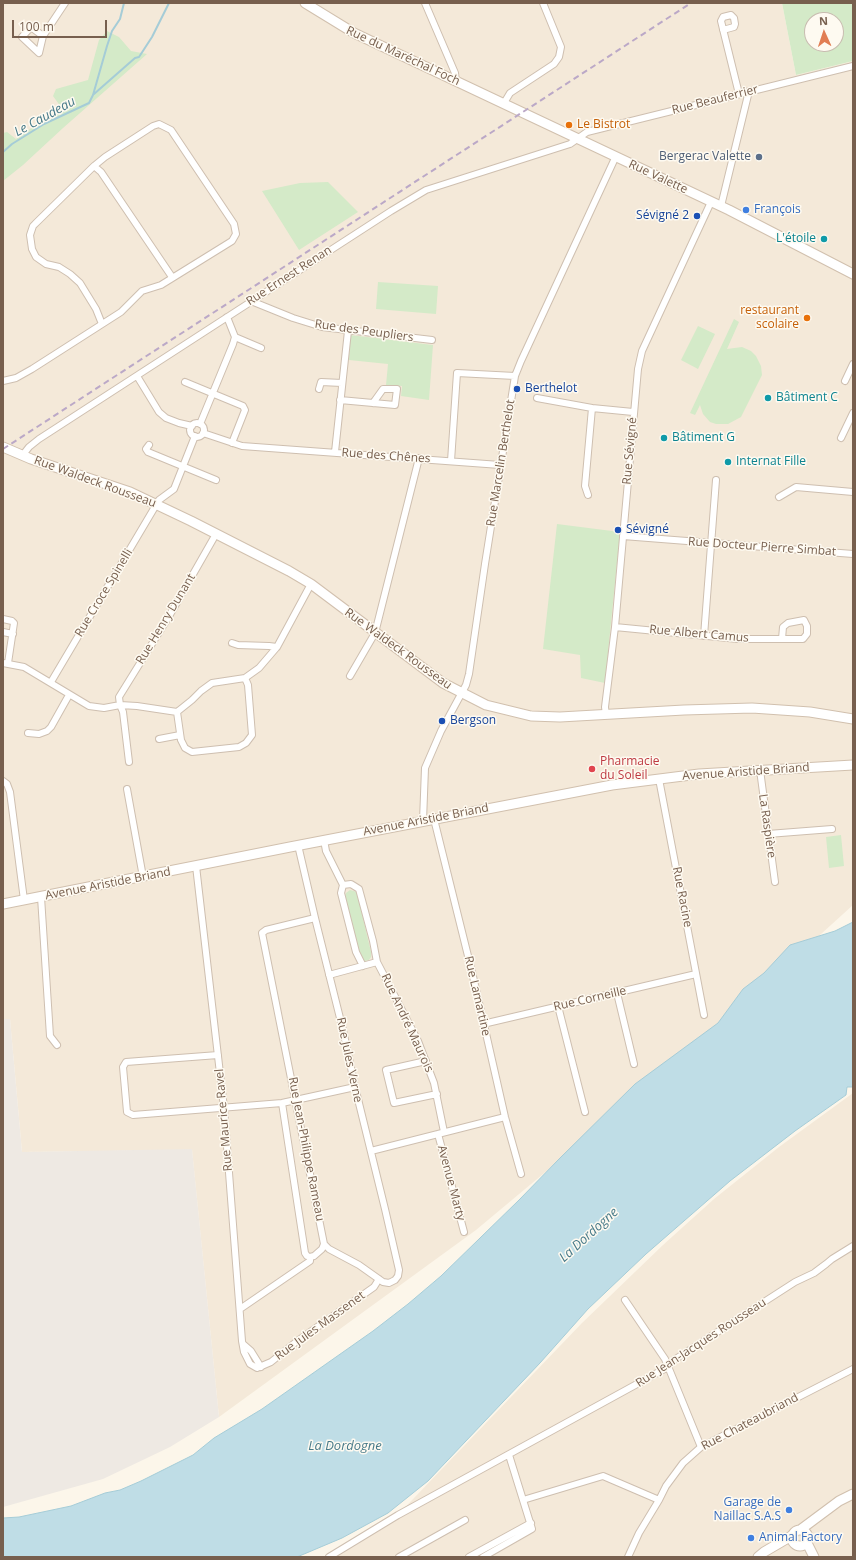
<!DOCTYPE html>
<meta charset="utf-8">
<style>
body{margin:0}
#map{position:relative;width:856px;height:1560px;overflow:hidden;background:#fcf6ea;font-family:"Open Sans",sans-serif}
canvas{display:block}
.frame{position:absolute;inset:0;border:4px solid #775f4e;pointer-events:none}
.north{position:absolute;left:804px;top:12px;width:40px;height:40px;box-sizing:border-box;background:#fefaf1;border:1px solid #c8bcb0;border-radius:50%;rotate:357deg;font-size:11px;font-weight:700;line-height:16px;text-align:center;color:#775f4e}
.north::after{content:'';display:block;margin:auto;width:14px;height:18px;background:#e17e54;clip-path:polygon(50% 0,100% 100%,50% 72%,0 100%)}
.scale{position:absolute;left:12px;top:20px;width:95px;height:18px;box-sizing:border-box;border:2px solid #775f4e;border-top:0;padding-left:5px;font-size:12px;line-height:14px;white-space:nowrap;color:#775f4e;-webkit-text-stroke:3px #fefaf1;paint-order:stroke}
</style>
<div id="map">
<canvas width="856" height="1560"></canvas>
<div class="frame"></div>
<div class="north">N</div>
<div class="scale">100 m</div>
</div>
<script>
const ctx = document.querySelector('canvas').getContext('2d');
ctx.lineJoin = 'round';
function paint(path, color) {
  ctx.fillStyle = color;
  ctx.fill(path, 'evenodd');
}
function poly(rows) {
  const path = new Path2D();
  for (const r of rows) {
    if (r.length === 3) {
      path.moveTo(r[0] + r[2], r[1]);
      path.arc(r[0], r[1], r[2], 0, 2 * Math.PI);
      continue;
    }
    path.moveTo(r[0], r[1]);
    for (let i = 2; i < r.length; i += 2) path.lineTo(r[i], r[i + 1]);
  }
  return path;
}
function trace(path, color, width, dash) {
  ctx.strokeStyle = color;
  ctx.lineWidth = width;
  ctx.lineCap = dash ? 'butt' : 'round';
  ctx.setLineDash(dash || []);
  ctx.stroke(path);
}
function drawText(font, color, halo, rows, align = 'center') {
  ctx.font = font + ' "Open Sans",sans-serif';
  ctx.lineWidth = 3;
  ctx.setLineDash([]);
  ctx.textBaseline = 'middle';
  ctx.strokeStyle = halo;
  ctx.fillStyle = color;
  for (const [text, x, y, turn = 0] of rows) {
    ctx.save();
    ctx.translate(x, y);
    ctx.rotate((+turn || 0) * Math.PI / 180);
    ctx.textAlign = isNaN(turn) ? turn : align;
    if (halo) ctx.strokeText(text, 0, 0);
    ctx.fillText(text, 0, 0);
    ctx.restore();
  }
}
paint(poly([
 [3,3,782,3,796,75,853,61,853,905,712,1033,476,1230,219,1417,192,1150,22,1152,10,1019,3,1019],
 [853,1093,853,1557,336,1557,391,1522,582,1323,663,1245,714,1199,779,1147]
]), '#f4e9d9');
paint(poly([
 [3,1019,10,1019,22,1152,192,1149,219,1417,170,1447,103,1479,3,1507]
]), '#eee9e3');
paint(poly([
 [782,3,853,3,853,61,796,75],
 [812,20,836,20,836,44,812,44],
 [107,31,119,37,131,51,147,54,63,128,23,165,3,181,3,133,7,132,16,139,61,107,53,96,56,89,88,80,99,40],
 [328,182,358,212,299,250,262,191,300,183],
 [378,282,438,286,436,314,376,309],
 [734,319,739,322,727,349,742,347,751,351,756,356,761,366,762,375,741,417,728,424,716,424,710,422,703,414,700,405,695,415,690,413],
 [698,326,715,334,698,369,681,360],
 [350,335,433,345,429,400,401,396,402,386,386,385,388,364,349,360],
 [557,524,620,532,605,683,581,678,580,655,543,649],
 [841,835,844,866,829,868,826,837],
 [350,890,354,891,357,893,371,952,371,957,369,960,365,961,361,959,345,896,346,893]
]), '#d4eac8');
const water = poly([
 [853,922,853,1087,847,1087,846,1095,795,1131,730,1181,646,1254,588,1309,540,1363,428,1481,388,1513,342,1538,297,1557,3,1557,3,1518,19,1517,71,1506,105,1493,120,1490,141,1481,193,1455,214,1438,262,1409,373,1331,408,1304,441,1276,519,1200,559,1159,635,1084,718,1023,743,989,764,973,790,945,835,931,853,922]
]);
paint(water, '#bfdde6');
trace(water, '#a5ccd7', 1);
trace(poly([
 [94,94,135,58,139,57,152,37,169,3],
 [3,152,12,144,44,124,89,103,93,95,107,46,112,31,120,19,124,3]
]), '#a5ccd7', 2);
const street = poly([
 [425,3,455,73,456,81],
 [723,30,734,27,735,24,734,18,731,15,723,17,721,21,739,94],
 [43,36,31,27,22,37,39,53,43,36,65,3],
 [504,103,510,93,554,64,559,57,561,47,543,3],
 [94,166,101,172,172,277],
 [721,206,749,91],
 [251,301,293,318,322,327,432,340],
 [235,337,261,348],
 [137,376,159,412,166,418,179,423,192,426],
 [3,381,16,378,32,369,121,312,142,291,161,285,232,241,236,234,234,224,171,130,159,124,153,126,105,157,94,166,37,222,33,226,30,235,32,249,36,257,46,264,59,267,70,274,80,283,96,309,102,324],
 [845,381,853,364],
 [185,382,243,406,245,410,232,443],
 [319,389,321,382,342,383],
 [537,398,592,408],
 [340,400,395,405,397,389,383,389,373,403],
 [197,430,7],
 [200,424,233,344,235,337,227,317],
 [203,433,242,446,500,465],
 [841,438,853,413],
 [149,445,146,449,148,452,216,480],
 [335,452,348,331],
 [22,456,29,447,39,439,391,211,426,190,570,144,587,132,853,66],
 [451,461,457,373,515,376],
 [588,495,585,486,592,408,633,412],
 [779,497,796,487,853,492],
 [623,536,853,554],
 [3,619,12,621,14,623,8,663],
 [615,627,738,639,803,639,807,634,807,626,804,620,788,623,783,627,782,639],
 [3,632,13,634],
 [704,636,716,480],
 [232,643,238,645,269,646,277,647],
 [3,663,24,667,89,706,104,708,120,705,137,706,177,712,192,700,201,691,212,683,245,678,259,668,277,647,311,584],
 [350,676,375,633,419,458],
 [51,682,159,500,174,489,195,436],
 [177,712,181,740,185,748,192,752,239,747,246,743,252,735,248,685,245,678],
 [606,715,605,707,615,627,638,369,642,351,711,202],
 [28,733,39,734,47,731,51,727,69,695],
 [159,739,180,735],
 [129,762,123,712,120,705,119,697,168,618,216,534],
 [760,770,775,882],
 [659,779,704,1015],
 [3,781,7,784,10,792,24,900],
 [127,789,143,877],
 [434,819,472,972,505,1117,521,1174],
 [423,821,425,768,441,731,466,685,469,674,485,564,515,376,521,361,616,156],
 [768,834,832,829],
 [324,840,326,851,343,885,351,884,359,889,373,941,377,962],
 [298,845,315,918,343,1030,355,1087,385,1209,399,1270,398,1276,395,1280,389,1283,383,1282,359,1265,329,1249,324,1244],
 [196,866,224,1108,242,1341,244,1352,250,1364,257,1368,271,1362,296,1342,374,1287,379,1279],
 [343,885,341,893,356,952,363,966],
 [41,897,50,1036,57,1045],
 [329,975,377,962,418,1041,434,1083,444,1132],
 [617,993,634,1064],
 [558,1006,585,1112],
 [483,1024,696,974],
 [218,1055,126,1062,123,1067,127,1112,133,1115,282,1103,355,1087],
 [426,1061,386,1070,394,1103,437,1094],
 [282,1103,305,1253,307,1256,310,1257,314,1256,322,1249,324,1244,262,933,266,930,315,918],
 [438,1134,464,1232],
 [371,1151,505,1117],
 [625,1300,665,1359,701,1447],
 [240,1309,310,1261,310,1257],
 [243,1344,251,1351,261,1367],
 [523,1500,603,1476,659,1500],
 [329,1557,398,1515,668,1367,674,1360,795,1282,814,1273,826,1264,832,1259,853,1246],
 [399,1557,465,1520],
 [469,1557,531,1523],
 [483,1557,532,1529,509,1455],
 [628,1557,639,1533,659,1500,666,1486,683,1463,701,1447,853,1369]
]);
const secondary = poly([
 [305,3,354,33,729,210,853,274],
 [3,447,31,459,130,492,191,521,289,571,311,584,443,683,486,705,531,716,560,717,684,710,752,708,810,712,853,719],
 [3,904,290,847,612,785,699,774,853,765],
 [800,1538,8],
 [800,1530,839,1501,853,1494],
 [807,1543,814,1557],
 [758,1557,764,1552,793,1535]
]);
trace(street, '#cebfb0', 8);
trace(secondary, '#d1c0ae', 11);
trace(street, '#fff', 6);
trace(secondary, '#fff', 9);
trace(poly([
 [3,449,691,3]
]), '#bba8c7', 2, [6, 4]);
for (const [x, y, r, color] of [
 [569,125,4,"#e8710a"],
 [759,157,4,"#5c6f8a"],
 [746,210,4,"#3f7fe0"],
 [697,216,4,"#1a4fb4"],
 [824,239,4,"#0f9aa8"],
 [807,318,4,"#e8710a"],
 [517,389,4,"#1a4fb4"],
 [768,398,4,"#0f9aa8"],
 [664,438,4,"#0f9aa8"],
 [728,462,4,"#0f9aa8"],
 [618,530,4,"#1a4fb4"],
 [442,721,4,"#1a4fb4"],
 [592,769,4,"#e0444e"],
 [789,1510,4,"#3f7fe0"],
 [751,1538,4,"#3f7fe0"]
]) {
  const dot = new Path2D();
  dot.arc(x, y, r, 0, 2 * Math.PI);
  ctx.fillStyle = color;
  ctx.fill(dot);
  trace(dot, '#fefaf1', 1.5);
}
drawText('12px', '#775f4e', '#fefaf1', [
 ["Rue du Maréchal Foch",403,56,25],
 ["Rue Beauferrier",715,100,-14],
 ["Rue Valette",658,177,25],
 ["Rue Ernest Renan",289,276,-33],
 ["Rue des Peupliers",364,331,8],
 ["Rue Sévigné",630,451,-85],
 ["Rue des Chênes",386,456,4],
 ["Rue Marcelin Berthelot",501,463,-81],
 ["Rue Waldeck Rousseau",95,482,20],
 ["Rue Docteur Pierre Simbat",762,547,4],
 ["Rue Croce Spinelli",104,593,-59],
 ["Rue Henry Dunant",166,619,-59],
 ["Rue Albert Camus",699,634,5],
 ["Rue Waldeck Rousseau",398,649,36],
 ["Avenue Aristide Briand",746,772,-4],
 ["Avenue Aristide Briand",426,820,-11],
 ["La Raspière",767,826,82],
 ["Avenue Aristide Briand",108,884,-11],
 ["Rue Racine",682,897,79],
 ["Rue Lamartine",477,996,77],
 ["Rue Corneille",590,999,-13],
 ["Rue André Maurois",407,1023,65],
 ["Rue Jules Verne",349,1060,78],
 ["Rue Maurice Ravel",224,1120,-95],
 ["Rue Jean-Philippe Rameau",306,1149,79],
 ["Avenue Marty",451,1183,75],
 ["Rue Jules Massenet",320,1326,-36],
 ["Rue Jean-Jacques Rousseau",701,1343,-33],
 ["Rue Chateaubriand",750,1422,-28]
]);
drawText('12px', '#c56008', '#fefaf1', [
 ["Le Bistrot",577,125],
 ["restaurant",799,311,"right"],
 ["scolaire",799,325,"right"]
], 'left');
drawText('12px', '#4e5e75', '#fefaf1', [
 ["Bergerac Valette",751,157]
], 'right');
drawText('12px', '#366cbe', '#fefaf1', [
 ["François",754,210],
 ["Garage de",781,1503,"right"],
 ["Naillac S.A.S",781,1517,"right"],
 ["Animal Factory",759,1538]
], 'left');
drawText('12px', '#164399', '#fefaf1', [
 ["Sévigné 2",689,216,"right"],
 ["Berthelot",525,389],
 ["Sévigné",626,530],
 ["Bergson",450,721]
], 'left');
drawText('12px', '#0d838f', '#fefaf1', [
 ["L'étoile",816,239,"right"],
 ["Bâtiment C",776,398],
 ["Bâtiment G",672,438],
 ["Internat Fille",736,462]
], 'left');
drawText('12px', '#be3a42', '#fefaf1', [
 ["Pharmacie",600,762],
 ["du Soleil",600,776]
], 'left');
drawText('italic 13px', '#477a89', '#fefaf1', [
 ["Le Caudeau",45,117,-29],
 ["La Dordogne",589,1235,-42],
 ["La Dordogne",345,1446]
]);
</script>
